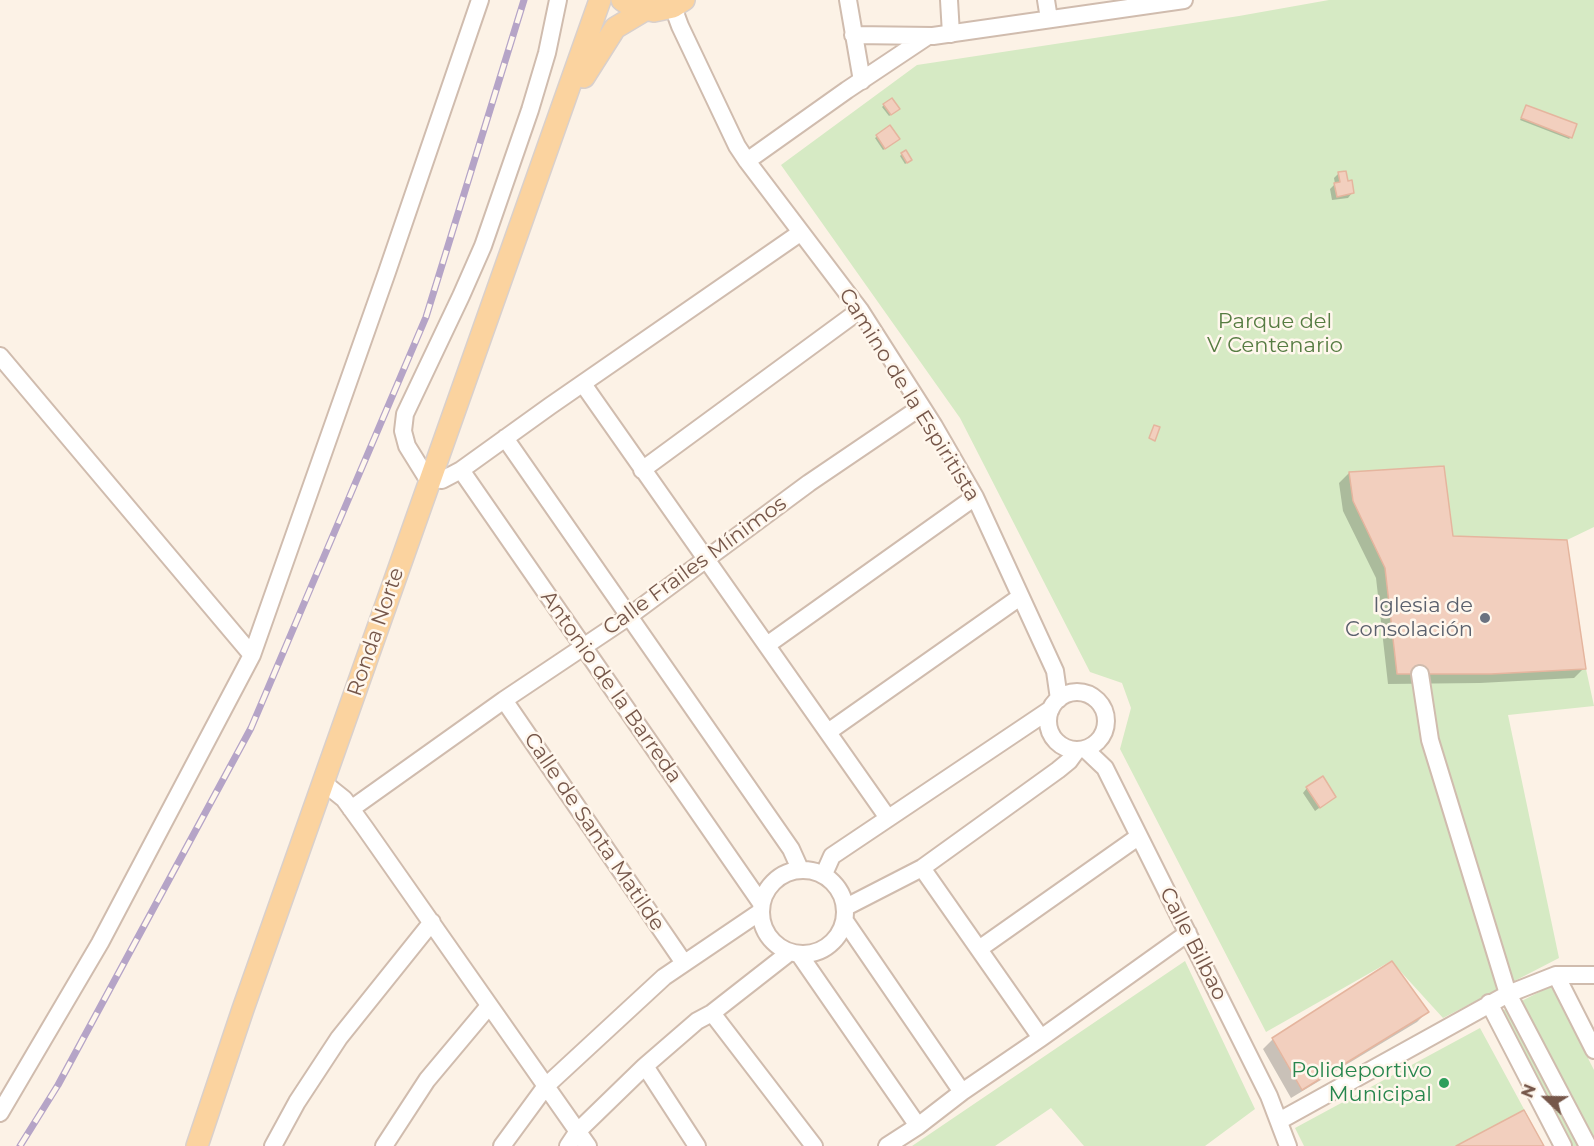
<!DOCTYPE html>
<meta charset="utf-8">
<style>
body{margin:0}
#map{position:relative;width:1594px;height:1146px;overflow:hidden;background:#fcf2e6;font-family:Montserrat,sans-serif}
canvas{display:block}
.north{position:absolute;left:1516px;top:1068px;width:60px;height:60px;-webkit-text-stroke:4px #fff7ed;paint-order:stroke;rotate:292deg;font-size:16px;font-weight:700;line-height:24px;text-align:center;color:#76574a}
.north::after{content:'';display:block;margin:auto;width:21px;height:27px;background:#76574a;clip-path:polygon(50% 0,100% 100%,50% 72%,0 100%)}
</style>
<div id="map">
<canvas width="1594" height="1146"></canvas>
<div class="north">N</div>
</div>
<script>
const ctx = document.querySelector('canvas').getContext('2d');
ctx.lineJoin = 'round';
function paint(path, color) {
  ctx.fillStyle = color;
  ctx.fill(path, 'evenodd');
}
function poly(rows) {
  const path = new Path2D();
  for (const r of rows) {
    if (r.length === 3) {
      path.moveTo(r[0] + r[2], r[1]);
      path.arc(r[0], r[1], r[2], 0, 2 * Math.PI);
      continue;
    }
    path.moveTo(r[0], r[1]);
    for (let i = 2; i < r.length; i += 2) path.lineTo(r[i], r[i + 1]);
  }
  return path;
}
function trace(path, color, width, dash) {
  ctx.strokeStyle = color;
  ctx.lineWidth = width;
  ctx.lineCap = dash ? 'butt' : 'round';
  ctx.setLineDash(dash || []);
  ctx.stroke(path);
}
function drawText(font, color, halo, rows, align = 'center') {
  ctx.font = font + ' Montserrat,sans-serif';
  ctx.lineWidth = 5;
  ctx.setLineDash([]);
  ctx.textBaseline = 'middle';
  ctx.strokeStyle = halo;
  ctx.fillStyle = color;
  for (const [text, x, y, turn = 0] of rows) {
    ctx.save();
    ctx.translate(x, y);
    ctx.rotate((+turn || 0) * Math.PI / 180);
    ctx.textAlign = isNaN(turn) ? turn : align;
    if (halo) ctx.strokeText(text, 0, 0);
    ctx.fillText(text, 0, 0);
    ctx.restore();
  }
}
paint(poly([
 [1329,0,1594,0,1594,527,1567,540,1586,669,1594,706,1508,715,1559,958,1443,1018,1391,961,1266,1032,1120,749,1131,708,1122,683,1090,672,960,418,781,165,917,65,1239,16],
 [1185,961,1255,1109,1205,1146,1084,1146,1051,1108,995,1146,912,1146],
 [1551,986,1594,1070,1594,1146,1566,1146,1502,1011],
 [1480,1028,1544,1146,1304,1146,1295,1128]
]), '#d6eac4');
paint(poly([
 [884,105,896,111,889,116,882,107],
 [1527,107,1571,137,1569,139,1520,120],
 [890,127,896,141,883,150,875,138],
 [902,154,909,161,905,164,900,156],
 [1339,173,1352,193,1348,198,1332,200,1330,189,1335,184,1334,178],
 [1349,473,1452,537,1584,668,1574,678,1480,683,1388,684,1376,578,1343,511,1339,483],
 [1307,788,1334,797,1315,811,1303,793],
 [1427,1012,1417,1022,1291,1098,1263,1049,1273,1039]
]), '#0003');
const building = poly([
 [892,98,900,109,891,115,883,104,892,98],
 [1526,105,1577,124,1572,138,1521,118,1526,105],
 [890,125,900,139,885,149,876,135,890,125],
 [906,150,912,160,907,163,901,153,906,150],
 [1346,171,1348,181,1352,180,1354,193,1337,197,1334,183,1340,182,1338,172,1346,171],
 [1154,425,1160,427,1155,441,1149,438,1154,425],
 [1444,466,1453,536,1567,540,1586,669,1491,674,1397,674,1385,568,1353,501,1349,472,1444,466],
 [1323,776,1336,797,1320,808,1306,787,1323,776],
 [1392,961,1429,1012,1302,1090,1272,1038,1392,961],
 [1524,1110,1544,1146,1456,1146,1524,1110]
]);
paint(building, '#f2cfbe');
trace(building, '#e5b59e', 1.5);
const minor = poly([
 [848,0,862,81],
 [949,0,951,34],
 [1046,0,1049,19],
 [673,7,680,26,737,146,747,161,860,310,934,426,975,497,1055,671,1059,699],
 [853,35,933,36,1184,0],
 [747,161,847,90,928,36],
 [0,356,252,655],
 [583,384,888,818],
 [505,438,791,849,800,869],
 [461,470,761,903],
 [642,470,860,310],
 [431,479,442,480,461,470,550,406,800,233],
 [430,483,407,446,403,431,405,414,461,296,483,246,530,110,547,53,558,0],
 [767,645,975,497],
 [1420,674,1430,740,1508,994,1588,1146],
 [1077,721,29],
 [504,700,684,963],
 [828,732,1020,597],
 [1085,749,1105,768,1269,1096,1288,1146],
 [324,783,344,799,365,828,588,1146],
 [351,809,504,700,628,617,809,483,921,407],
 [922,868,1041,1038],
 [803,912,42],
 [824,874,832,856,1051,709],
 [846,907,922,868,1058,770,1069,761,1077,750],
 [845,921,962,1092],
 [979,949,1138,837],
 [799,954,918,1126],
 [1556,975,1594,1050],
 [1489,1003,1563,1146],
 [712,1013,814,1146],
 [645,1066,697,1146],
 [0,1113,100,943,252,655,387,272,480,0],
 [1279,1121,1508,994,1556,975,1594,975],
 [273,1146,297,1102,339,1038,432,922],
 [384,1146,427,1080,489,1006],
 [502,1146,546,1086,664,977,760,912],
 [568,1146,578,1131,645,1066,697,1021,712,1013,790,952],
 [887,1146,918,1126,962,1092,1041,1038,1188,933]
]);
const major = poly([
 [622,0,631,6,654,11,673,7,684,0],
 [584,77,615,28,645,10],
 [197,1146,243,1009,600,0]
]);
trace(minor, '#d0bcae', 20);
trace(major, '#d9d0cc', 24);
trace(minor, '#fff', 16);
trace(major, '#fbd39f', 21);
const rail = poly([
 [20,1146,58,1085,251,728,426,317,524,0]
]);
trace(rail, '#b5a4c7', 7);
trace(rail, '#fff7ed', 4.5, [14]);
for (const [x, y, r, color] of [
 [1485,618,6,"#6b7280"],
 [1444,1083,6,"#2e9e5b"]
]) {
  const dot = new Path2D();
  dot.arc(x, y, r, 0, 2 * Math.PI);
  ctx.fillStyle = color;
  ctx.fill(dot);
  trace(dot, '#fff7ed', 2);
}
drawText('21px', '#567c42', '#fff7ed', [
 ["Parque del",1275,322],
 ["V Centenario",1275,346]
]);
drawText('21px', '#76574a', '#fff7ed', [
 ["Camino de la Espiritista",909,395,58],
 ["Calle Frailes Mínimos",695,566,-36],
 ["Ronda Norte",376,632,-71],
 ["Antonio de la Barreda",611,687,55],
 ["Calle de Santa Matilde",594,832,56],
 ["Calle Bilbao",1193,944,63]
]);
drawText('21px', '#5b616d', '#fff7ed', [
 ["Iglesia de",1473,606],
 ["Consolación",1473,630]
], 'right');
drawText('21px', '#27864d', '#fff7ed', [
 ["Polideportivo",1432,1071],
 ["Municipal",1432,1095]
], 'right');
</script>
